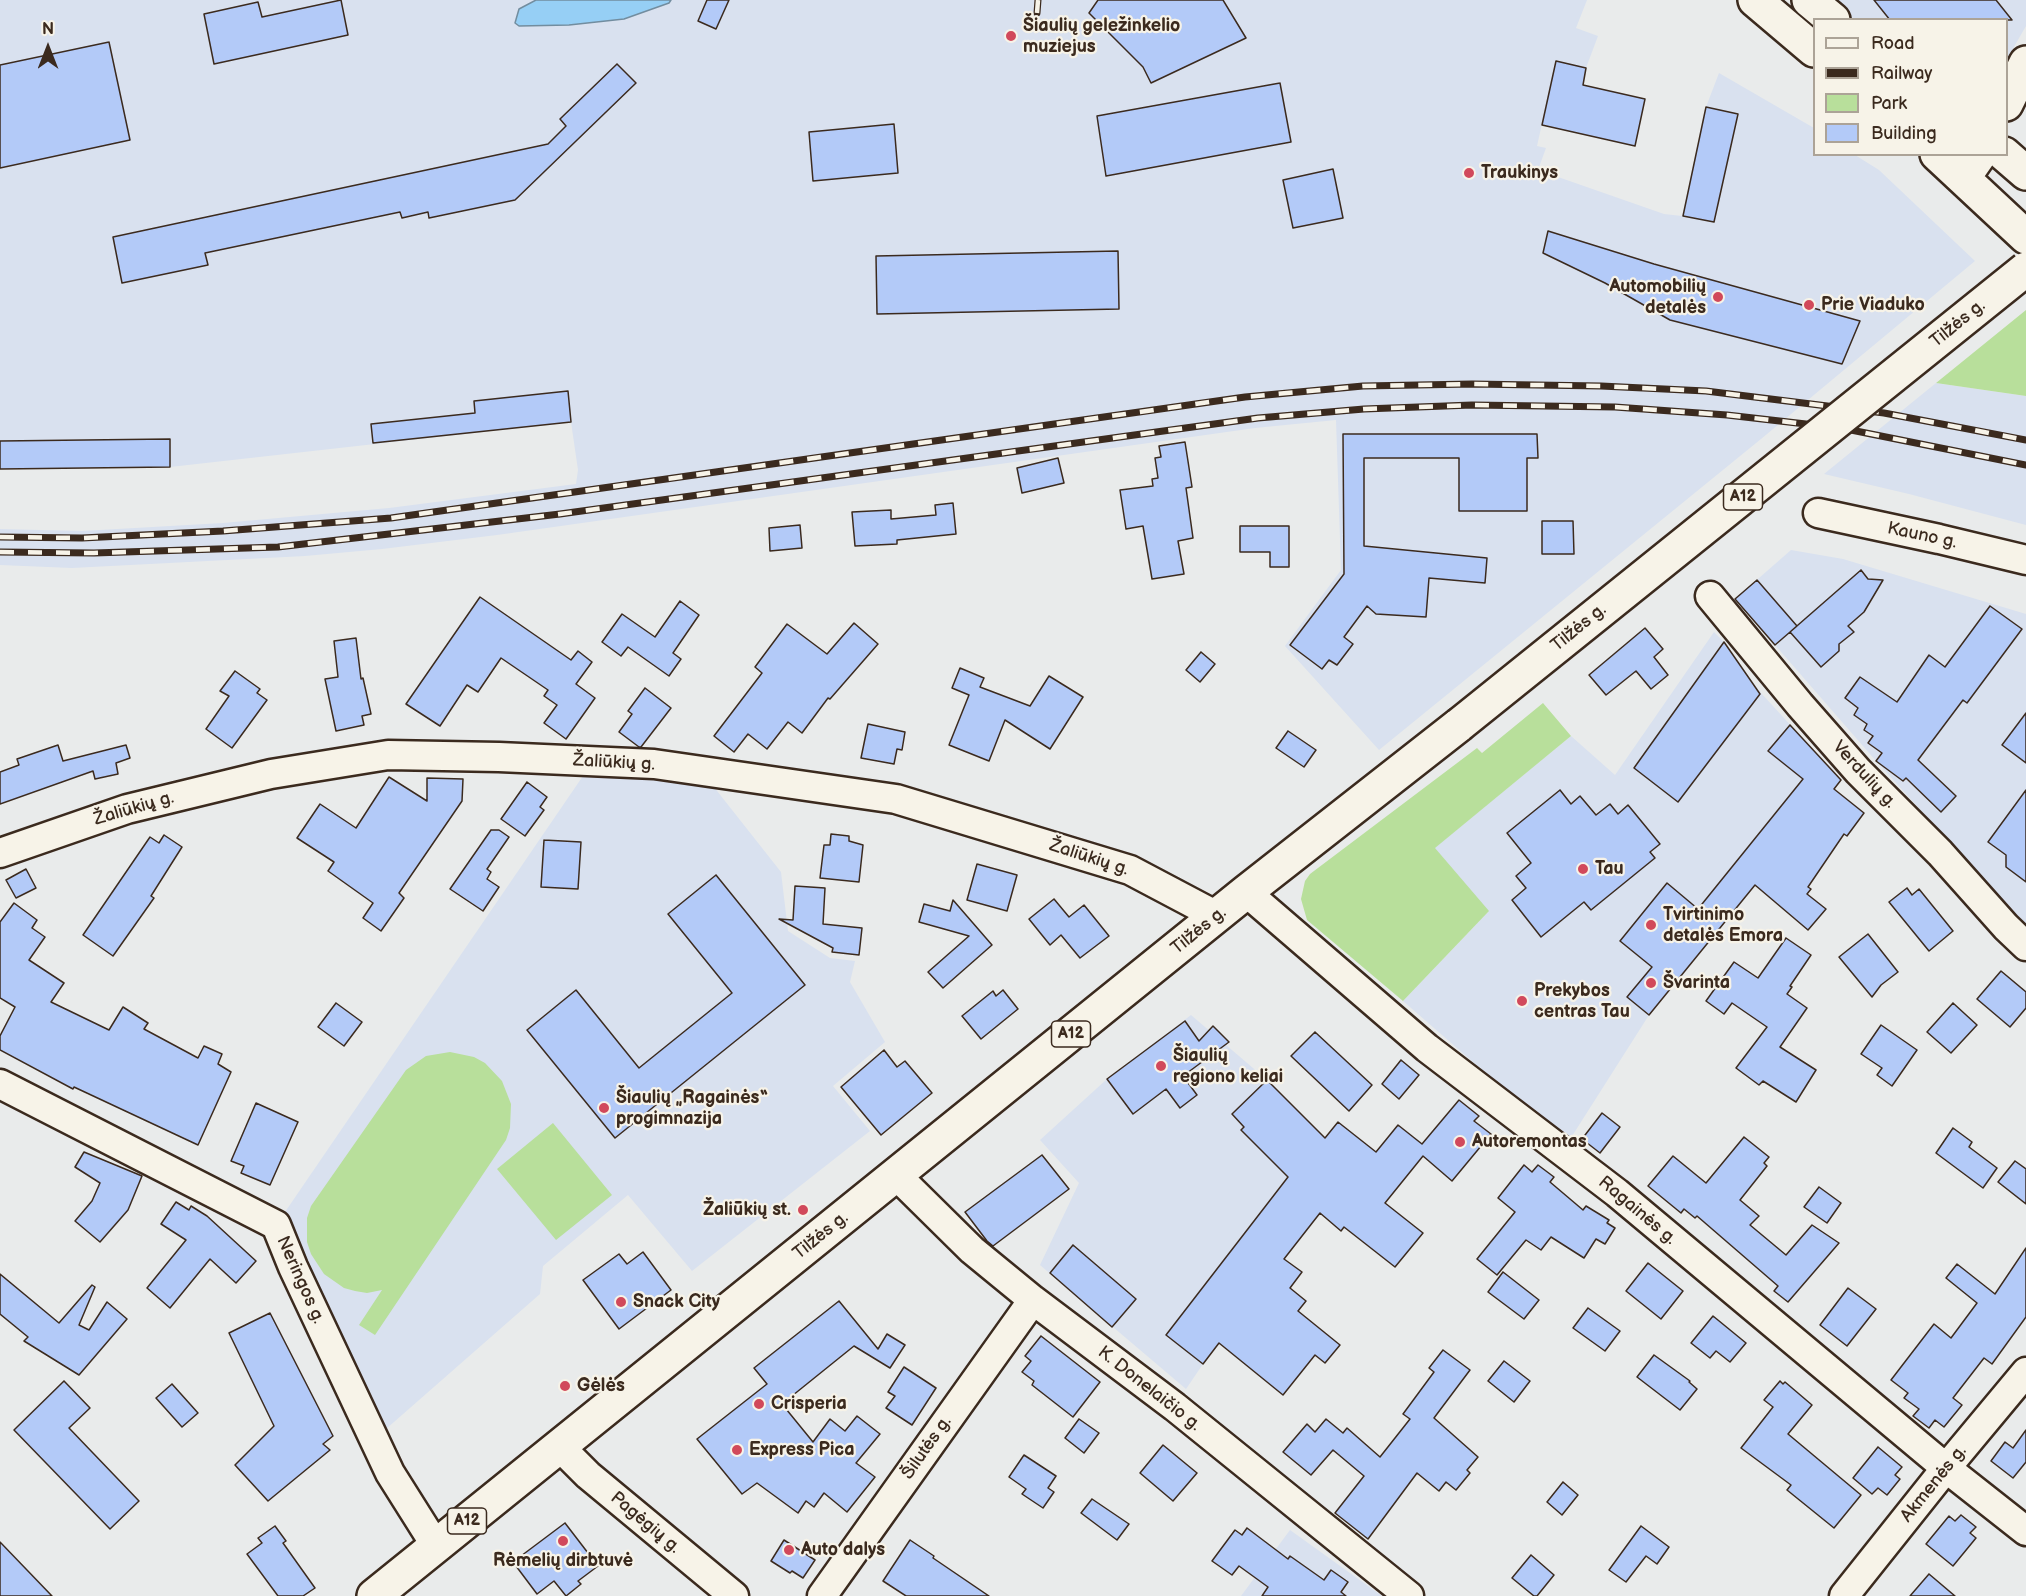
<!DOCTYPE html>
<meta charset="utf-8">
<style>
body{margin:0}
#map{position:relative;width:2026px;height:1596px;overflow:hidden;background:#e9ebeb;font-family:"Balsamiq Sans",sans-serif}
canvas{display:block}
.legend{position:absolute;left:1813px;top:18px;width:195px;height:138px;box-sizing:border-box;background:#f7f3e8;border:2px solid #aca397;margin:0;padding:8px 10px;list-style:none;font-size:18px;color:#3b2a1e}
.legend li{display:flex;align-items:center;gap:12px;height:30px}
.legend b{width:30px;border:2px solid #aca397}
.north{position:absolute;left:18px;top:18px;width:60px;height:60px;-webkit-text-stroke:4px #f7f3e8;paint-order:stroke;rotate:0deg;font-size:16px;font-weight:700;line-height:24px;text-align:center;color:#3b2a1e}
.north::after{content:'';display:block;margin:auto;width:21px;height:27px;background:#3b2a1e;clip-path:polygon(50% 0,100% 100%,50% 72%,0 100%)}
</style>
<div id="map">
<canvas width="2026" height="1596"></canvas>
<ul class="legend">
<li><b style="height:8px;background:#f7f3e8"></b>Road</li>
<li><b style="height:8px;background:#3b2a1e"></b>Railway</li>
<li><b style="height:16px;background:#b8df9b"></b>Park</li>
<li><b style="height:16px;background:#b3caf8"></b>Building</li>
</ul>
<div class="north">N</div>
</div>
<script>
const ctx = document.querySelector('canvas').getContext('2d');
ctx.lineJoin = 'round';
function paint(path, color) {
  ctx.fillStyle = color;
  ctx.fill(path, 'evenodd');
}
function poly(rows) {
  const path = new Path2D();
  for (const r of rows) {
    path.moveTo(r[0], r[1]);
    for (let i = 2; i < r.length; i += 2) path.lineTo(r[i], r[i + 1]);
  }
  return path;
}
function trace(path, color, width, dash) {
  ctx.strokeStyle = color;
  ctx.lineWidth = width;
  ctx.lineCap = dash ? 'butt' : 'round';
  ctx.setLineDash(dash || []);
  ctx.stroke(path);
}
function drawText(font, color, halo, rows, align = 'center') {
  ctx.font = font + ' "Balsamiq Sans",sans-serif';
  ctx.lineWidth = 4.5;
  ctx.setLineDash([]);
  ctx.textBaseline = 'middle';
  ctx.strokeStyle = halo;
  ctx.fillStyle = color;
  for (const [text, x, y, turn = 0] of rows) {
    ctx.save();
    ctx.translate(x, y);
    ctx.rotate((+turn || 0) * Math.PI / 180);
    ctx.textAlign = isNaN(turn) ? turn : align;
    if (halo) ctx.strokeText(text, 0, 0);
    ctx.fillText(text, 0, 0);
    ctx.restore();
  }
}
paint(poly([
 [0,0,1587,0,1576,28,1598,36,1586,68,1556,61,1537,146,1546,148,1538,170,1664,214,1682,216,1706,107,1719,73,1814,128,1814,154,1855,155,1879,170,1975,261,1761,439,1379,750,1285,646,1341,570,1336,420,1255,428,497,535,382,549,305,556,72,568,0,565,0,529,82,531,223,523,389,508,576,484,578,470,571,422,170,467,0,469],
 [1830,0,2026,0,2026,26,2007,59,2006,20,1854,19],
 [1936,383,2026,396,2026,525,1909,494,1824,474],
 [1791,550,1843,559,2026,614,2026,926,1876,761,1735,599],
 [1714,632,1724,642,1761,693,1841,780,1649,1015,1567,1144,1403,1001,1488,912,1434,848,1571,736,1615,775],
 [585,773,710,782,781,872,788,931,830,958,855,961,850,982,885,1042,833,1086,870,1131,692,1271,628,1195,543,1266,540,1294,386,1429,285,1212],
 [1191,1015,1267,1080,1354,1167,1330,1201,1203,1364,1186,1389,1040,1265,1079,1183,1040,1140,1107,1079],
 [1290,1530,1382,1596,1241,1596]
]), '#d9e1ef');
paint(poly([
 [2026,310,2026,396,1936,383],
 [1543,703,1571,736,1435,848,1489,911,1403,1001,1307,920,1301,899,1305,881,1310,874,1477,748,1482,753],
 [450,1052,474,1057,485,1063,502,1081,511,1104,510,1128,506,1140,375,1335,359,1325,382,1290,367,1293,355,1291,344,1288,324,1274,311,1254,307,1242,307,1218,311,1206,406,1070,426,1056],
 [553,1123,612,1195,556,1240,497,1169]
]), '#b8df9b');
const water = poly([
 [536,0,671,0,669,3,624,19,569,25,519,26,515,23,519,9,536,0]
]);
paint(water, '#96cff5');
trace(water, '#728d9f', 1.5);
const building = poly([
 [341,0,348,35,214,64,204,14,258,2,262,17,341,0],
 [707,0,729,0,716,29,698,21,707,0],
 [1098,0,1223,0,1246,38,1151,83,1143,67,1089,13,1098,0],
 [1874,0,1996,0,2012,20,1890,20,1874,0],
 [109,42,130,140,0,168,0,65,109,42],
 [1556,61,1586,68,1583,85,1645,99,1635,146,1542,125,1556,61],
 [617,64,636,83,515,200,429,218,428,212,402,218,400,212,205,253,208,265,122,283,113,237,548,144,566,126,560,119,617,64],
 [1280,83,1291,142,1106,176,1097,116,1280,83],
 [1706,107,1738,114,1714,222,1683,216,1706,107],
 [894,124,898,173,813,181,809,132,894,124],
 [1333,169,1343,218,1293,228,1283,180,1333,169],
 [1548,231,1654,264,1860,321,1842,364,1670,320,1605,283,1543,253,1548,231],
 [1118,251,1119,309,877,314,876,256,1118,251],
 [568,391,571,422,373,443,371,424,475,413,474,401,568,391],
 [1343,434,1537,434,1538,458,1527,458,1527,511,1459,511,1459,458,1364,458,1364,546,1487,558,1485,583,1429,578,1426,617,1376,614,1367,606,1344,637,1353,644,1337,665,1329,660,1322,669,1290,645,1344,574,1343,434],
 [170,439,170,467,0,469,0,441,170,439],
 [1185,442,1192,487,1186,488,1193,538,1178,541,1184,574,1152,579,1143,526,1126,529,1120,490,1153,486,1152,479,1158,478,1155,458,1161,457,1159,446,1185,442],
 [1058,458,1064,483,1022,493,1017,468,1058,458],
 [953,503,956,534,897,540,897,544,855,546,852,512,891,510,891,519,936,515,935,505,953,503],
 [1542,521,1573,521,1574,554,1542,554,1542,521],
 [800,525,802,548,770,551,769,528,800,525],
 [1240,526,1289,526,1289,567,1270,567,1270,552,1240,552,1240,526],
 [1861,570,1868,579,1883,580,1864,612,1848,626,1854,632,1839,644,1839,651,1821,667,1790,632,1861,570],
 [1757,580,1797,626,1775,645,1735,599,1757,580],
 [480,597,571,660,578,651,592,662,576,684,595,698,566,739,544,723,557,705,544,696,548,690,501,658,478,692,467,685,440,726,406,704,480,597],
 [680,601,699,615,673,653,681,659,669,676,628,647,621,656,602,642,622,614,655,637,680,601],
 [1990,606,2022,629,1967,703,1963,700,1918,760,1956,796,1941,812,1906,778,1903,781,1876,761,1882,753,1868,743,1873,736,1864,730,1867,724,1854,715,1858,708,1845,698,1860,677,1897,702,1929,655,1945,667,1990,606],
 [854,623,878,644,830,699,828,698,802,733,788,722,767,749,748,734,734,752,714,736,762,673,755,667,787,624,827,654,854,623],
 [1645,628,1663,649,1654,657,1668,675,1651,689,1636,671,1606,695,1589,675,1645,628],
 [356,638,361,679,363,678,371,714,362,716,364,725,336,731,325,679,338,677,334,641,356,638],
 [1724,642,1760,694,1678,802,1634,768,1724,642],
 [1201,652,1215,664,1200,682,1186,670,1201,652],
 [960,668,984,678,980,687,1030,706,1049,676,1083,697,1050,749,1005,720,989,761,949,745,969,695,952,688,960,668],
 [235,671,260,689,257,693,267,700,232,748,206,729,229,696,220,691,235,671],
 [645,688,671,708,641,747,639,747,619,732,632,714,628,711,645,688],
 [2026,713,2026,763,2002,745,2026,713],
 [868,724,905,732,902,750,897,749,894,764,861,758,868,724],
 [1790,725,1841,780,1834,789,1864,813,1847,836,1844,834,1808,887,1811,889,1807,894,1826,909,1808,930,1755,885,1649,1015,1627,997,1652,967,1620,941,1667,883,1698,909,1803,779,1768,751,1790,725],
 [1288,731,1316,750,1304,767,1276,748,1288,731],
 [58,745,63,761,126,745,130,758,116,763,118,774,95,779,93,771,0,804,0,772,19,765,17,759,58,745],
 [389,777,427,801,427,778,463,779,462,801,399,893,404,898,381,931,363,918,373,903,328,871,334,862,297,838,320,804,356,828,389,777],
 [527,782,547,797,540,807,544,810,525,836,501,819,527,782],
 [1560,790,1571,804,1580,796,1596,815,1610,804,1618,814,1628,805,1660,844,1650,852,1655,858,1591,910,1584,902,1541,937,1512,900,1526,888,1516,876,1531,863,1507,833,1560,790],
 [2026,790,2026,882,2006,867,2006,855,1988,842,2026,790],
 [491,830,499,830,509,837,487,869,491,872,487,879,499,887,483,911,450,889,491,830],
 [831,834,849,836,849,841,863,845,859,882,820,878,824,845,830,845,831,834],
 [164,835,182,847,151,896,154,898,113,956,83,935,150,837,159,843,164,835],
 [544,840,581,842,578,889,541,887,544,840],
 [977,864,1017,875,1007,911,967,900,977,864],
 [26,869,36,888,16,898,6,880,26,869],
 [716,875,805,985,615,1138,527,1030,576,990,639,1068,732,993,668,914,716,875],
 [795,886,825,888,823,924,862,928,859,955,832,952,833,948,779,919,793,920,795,886],
 [1907,888,1912,895,1919,889,1953,931,1929,951,1889,902,1907,888],
 [1054,899,1069,917,1084,905,1109,936,1080,958,1061,935,1050,945,1029,919,1054,899],
 [953,900,992,945,943,988,928,972,969,936,919,922,924,904,950,911,953,900],
 [14,903,37,920,32,928,45,937,29,960,64,983,51,1002,109,1030,123,1007,148,1023,144,1029,198,1058,204,1046,222,1054,218,1064,231,1072,198,1145,74,1087,73,1089,0,1050,0,1036,15,1007,0,998,0,922,14,903],
 [1868,934,1898,972,1881,985,1872,997,1839,957,1868,934],
 [1786,938,1811,955,1790,986,1792,987,1787,994,1807,1008,1780,1047,1816,1070,1796,1102,1763,1081,1759,1085,1736,1068,1767,1027,1732,1003,1724,1014,1706,1001,1734,962,1758,978,1786,938],
 [2001,971,2026,992,2026,1008,2010,1027,1977,999,2001,971],
 [1003,990,1018,1009,981,1039,962,1016,993,991,996,996,1003,990],
 [336,1003,362,1022,344,1046,318,1027,336,1003],
 [1953,1003,1977,1025,1951,1053,1927,1032,1953,1003],
 [1185,1021,1199,1041,1213,1026,1229,1042,1183,1076,1197,1095,1180,1108,1166,1089,1133,1114,1107,1079,1185,1021],
 [1881,1025,1917,1050,1892,1086,1877,1075,1882,1068,1861,1054,1881,1025],
 [1315,1032,1372,1085,1349,1111,1291,1056,1315,1032],
 [884,1050,897,1067,905,1061,932,1093,881,1135,841,1087,884,1050],
 [1401,1060,1419,1075,1399,1099,1382,1084,1401,1060],
 [1267,1080,1325,1138,1338,1122,1376,1152,1398,1125,1422,1144,1459,1100,1479,1116,1474,1121,1491,1134,1452,1181,1423,1156,1385,1203,1423,1233,1395,1267,1344,1227,1341,1231,1320,1213,1284,1259,1302,1272,1290,1288,1306,1301,1298,1311,1340,1345,1325,1363,1315,1355,1283,1395,1219,1343,1203,1364,1166,1335,1288,1177,1241,1130,1244,1127,1232,1114,1267,1080],
 [256,1103,298,1122,270,1185,241,1173,244,1166,231,1161,256,1103],
 [1602,1113,1620,1127,1600,1153,1582,1139,1602,1113],
 [1953,1128,1972,1142,1969,1147,1997,1168,1983,1188,1936,1153,1953,1128],
 [1744,1137,1769,1157,1764,1163,1767,1166,1740,1200,1759,1216,1750,1225,1786,1255,1812,1225,1839,1243,1788,1302,1774,1291,1778,1286,1697,1216,1695,1218,1684,1209,1681,1213,1648,1186,1673,1156,1706,1183,1744,1137],
 [84,1152,142,1176,128,1210,100,1242,75,1221,92,1201,100,1183,75,1167,84,1152],
 [1042,1155,1069,1189,993,1246,987,1241,965,1212,1042,1155],
 [2015,1161,2026,1169,2026,1204,1998,1182,2015,1161],
 [1524,1165,1532,1172,1538,1165,1554,1177,1550,1182,1583,1210,1586,1206,1609,1220,1607,1223,1615,1228,1605,1244,1596,1239,1584,1258,1551,1237,1541,1250,1526,1240,1497,1275,1477,1259,1515,1212,1498,1198,1524,1165],
 [1819,1187,1841,1203,1827,1223,1804,1207,1819,1187],
 [176,1202,189,1210,191,1206,207,1216,256,1261,236,1283,210,1259,170,1308,147,1288,186,1240,161,1224,176,1202],
 [1073,1245,1136,1299,1112,1327,1050,1273,1073,1245],
 [2026,1248,2026,1317,1992,1364,1984,1358,1953,1398,1962,1405,1944,1427,1935,1420,1929,1428,1913,1416,1919,1409,1904,1398,1908,1393,1891,1380,1934,1324,1951,1338,1977,1303,1946,1278,1957,1264,1995,1294,2026,1248],
 [643,1252,671,1290,619,1329,583,1280,619,1254,627,1264,643,1252],
 [1648,1263,1683,1291,1661,1319,1626,1291,1648,1263],
 [1503,1272,1539,1300,1524,1319,1488,1292,1503,1272],
 [0,1274,59,1323,92,1285,95,1287,79,1325,89,1330,107,1302,127,1319,79,1375,24,1341,28,1337,0,1314,0,1274],
 [1848,1288,1876,1309,1847,1346,1820,1325,1848,1288],
 [839,1301,878,1349,887,1334,905,1345,890,1368,854,1346,782,1404,813,1442,830,1419,845,1431,857,1416,880,1434,856,1463,875,1477,847,1512,824,1493,814,1507,806,1501,798,1513,757,1483,742,1494,697,1439,767,1384,754,1368,839,1301],
 [1588,1308,1620,1331,1605,1351,1573,1328,1588,1308],
 [270,1313,333,1436,323,1444,330,1450,268,1501,235,1465,274,1426,229,1333,270,1313],
 [1713,1316,1746,1343,1730,1362,1716,1351,1710,1358,1691,1343,1713,1316],
 [1041,1336,1100,1382,1073,1417,1032,1385,1034,1381,1022,1372,1031,1361,1025,1356,1041,1336],
 [1443,1350,1470,1370,1434,1418,1478,1457,1467,1470,1470,1473,1456,1490,1446,1482,1439,1491,1417,1473,1368,1539,1335,1513,1364,1476,1333,1450,1311,1475,1283,1452,1307,1424,1315,1432,1326,1419,1343,1433,1347,1428,1380,1457,1410,1419,1403,1414,1434,1372,1429,1368,1443,1350],
 [1654,1355,1690,1381,1689,1382,1697,1389,1680,1410,1637,1377,1654,1355],
 [1504,1361,1530,1381,1514,1402,1488,1381,1504,1361],
 [904,1367,936,1388,912,1425,886,1408,895,1396,888,1392,904,1367],
 [64,1381,90,1408,69,1428,139,1501,110,1529,14,1430,64,1381],
 [1780,1381,1783,1384,1785,1382,1812,1405,1788,1434,1861,1495,1834,1528,1787,1490,1791,1485,1741,1448,1773,1407,1764,1400,1780,1381],
 [172,1384,198,1413,182,1427,156,1398,172,1384],
 [1079,1419,1099,1433,1084,1453,1065,1438,1079,1419],
 [2026,1430,2026,1462,2013,1478,1991,1461,2005,1442,2013,1448,2026,1430],
 [1163,1445,1197,1473,1173,1501,1140,1473,1163,1445],
 [1878,1447,1902,1467,1895,1475,1900,1479,1887,1495,1878,1488,1872,1494,1853,1478,1878,1447],
 [1024,1455,1056,1476,1048,1488,1054,1492,1043,1508,1022,1494,1026,1489,1009,1477,1024,1455],
 [1563,1482,1578,1495,1562,1515,1547,1502,1563,1482],
 [1092,1499,1129,1524,1117,1540,1081,1513,1092,1499],
 [1961,1515,1976,1527,1970,1533,1976,1538,1953,1566,1926,1544,1949,1516,1955,1521,1961,1515],
 [565,1523,598,1566,578,1581,581,1584,566,1596,554,1581,537,1594,513,1562,565,1523],
 [275,1526,286,1541,283,1543,315,1588,303,1596,278,1596,247,1554,262,1543,258,1538,275,1526],
 [1641,1526,1669,1547,1657,1564,1646,1556,1626,1582,1609,1570,1641,1526],
 [1247,1528,1288,1559,1290,1556,1324,1580,1331,1570,1348,1582,1341,1592,1346,1596,1262,1596,1268,1587,1239,1566,1232,1575,1212,1561,1235,1530,1242,1535,1247,1528],
 [784,1540,815,1560,803,1578,792,1571,790,1573,771,1561,784,1540],
 [910,1540,934,1556,933,1558,989,1596,906,1596,883,1581,910,1540],
 [0,1542,52,1596,0,1596,0,1542],
 [1531,1555,1554,1575,1537,1596,1534,1596,1512,1578,1531,1555],
 [1929,1574,1955,1596,1910,1596,1929,1574]
]);
paint(building, '#b3caf8');
trace(building, '#3b2a1e', 1.5);
const minor = poly([
 [1818,513,1939,539,2026,560],
 [1710,596,1800,705,1858,771,1940,853,2006,927,2026,946],
 [0,853,127,809,271,774,388,755,499,757,654,764,896,799,1130,870,1217,916],
 [1246,892,1427,1048,1617,1193,1946,1468,2026,1531],
 [0,1084,276,1225,293,1267,390,1473,436,1546],
 [896,1175,972,1250,1033,1300,1175,1407,1409,1596],
 [559,1446,588,1475,734,1596],
 [822,1596,1033,1300],
 [1844,1596,1946,1468,2026,1372]
]);
const primary = poly([
 [1755,0,1814,50],
 [1809,0,1833,20],
 [2006,104,2026,63],
 [1937,154,2026,237],
 [2004,154,2026,173],
 [1964,177,1980,154]
]);
const trunk = poly([
 [374,1596,1246,892,1459,725]
]);
trace(minor, '#3b2a1e', 33);
trace(primary, '#3b2a1e', 38);
trace(trunk, '#3b2a1e', 38);
trace(minor, '#f7f3e8', 28);
trace(primary, '#f7f3e8', 33);
trace(trunk, '#f7f3e8', 33);
const rail = poly([
 [1037,13,1038,0],
 [0,537,82,538,223,531,391,518,1245,397,1363,386,1472,384,1601,386,1706,391,1884,413,2026,440],
 [0,552,94,553,278,547,560,514,1258,418,1364,409,1472,405,1615,407,1727,415,1841,428,2026,465]
]);
trace(rail, '#3b2a1e', 7);
trace(rail, '#f7f3e8', 4.5, [14]);
const trunkBridge = poly([
 [1459,725,2026,269]
]);
trace(trunkBridge, '#3b2a1e', 38, []);
trace(trunkBridge, '#f7f3e8', 33);
for (const [x, y, r, color] of [
 [1011,36,6,"#d1495b"],
 [1469,173,6,"#d1495b"],
 [1718,297,6,"#d1495b"],
 [1809,305,6,"#d1495b"],
 [1583,869,6,"#d1495b"],
 [1651,925,6,"#d1495b"],
 [1651,983,6,"#d1495b"],
 [1522,1001,6,"#d1495b"],
 [1161,1066,6,"#d1495b"],
 [604,1108,6,"#d1495b"],
 [1460,1142,6,"#d1495b"],
 [803,1210,6,"#d1495b"],
 [621,1302,6,"#d1495b"],
 [565,1386,6,"#d1495b"],
 [759,1404,6,"#d1495b"],
 [737,1450,6,"#d1495b"],
 [563,1541,6,"#d1495b"],
 [789,1550,6,"#d1495b"]
]) {
  const dot = new Path2D();
  dot.arc(x, y, r, 0, 2 * Math.PI);
  ctx.fillStyle = color;
  ctx.fill(dot);
  trace(dot, '#f7f3e8', 2);
}
for (const [x, y, w] of [
 [1743,497,39],
 [1071,1034,39],
 [467,1521,39]
]) {
  const box = new Path2D();
  box.roundRect(x - w / 2, y - 13, w, 26, 4.5);
  ctx.fillStyle = '#f7f3e8';
  ctx.fill(box);
  trace(box, '#3b2a1e', 1.5);
}
drawText('bold 16px', '#3b2a1e', null, [
 ["A12",1743,497],
 ["A12",1071,1034],
 ["A12",467,1521]
]);
drawText('bold 18px', '#3b2a1e', '#f7f3e8', [
 ["Šiaulių geležinkelio",1023,26],
 ["muziejus",1023,47],
 ["Traukinys",1481,173],
 ["Automobilių",1706,287,"right"],
 ["detalės",1706,308,"right"],
 ["Prie Viaduko",1821,305],
 ["Tau",1595,869],
 ["Tvirtinimo",1663,915],
 ["detalės Emora",1663,936],
 ["Švarinta",1663,983],
 ["Prekybos",1534,991],
 ["centras Tau",1534,1012],
 ["Šiaulių",1173,1056],
 ["regiono keliai",1173,1077],
 ["Šiaulių „Ragainės“",616,1098],
 ["progimnazija",616,1119],
 ["Autoremontas",1472,1142],
 ["Žaliūkių st.",791,1210,"right"],
 ["Snack City",633,1302],
 ["Gėlės",577,1386],
 ["Crisperia",771,1404],
 ["Express Pica",749,1450],
 ["Auto dalys",801,1550],
 ["Rėmelių dirbtuvė",563,1561,"center"]
], 'left');
drawText('18px', '#3b2a1e', '#f7f3e8', [
 ["Tilžės g.",1958,324,-39],
 ["Kauno g.",1922,536,12],
 ["Tilžės g.",1579,628,-39],
 ["Žaliūkių g.",614,763,3],
 ["Verdulių g.",1864,775,47],
 ["Žaliūkių g.",134,809,-16],
 ["Žaliūkių g.",1089,858,18],
 ["Tilžės g.",1199,931,-39],
 ["Ragainės g.",1637,1211,40],
 ["Tilžės g.",821,1236,-39],
 ["Neringos g.",300,1280,66],
 ["K. Donelaičio g.",1149,1389,38],
 ["Šilutės g.",927,1448,-55],
 ["Akmenės g.",1934,1484,-51],
 ["Pagėgių g.",645,1523,40]
]);
</script>
